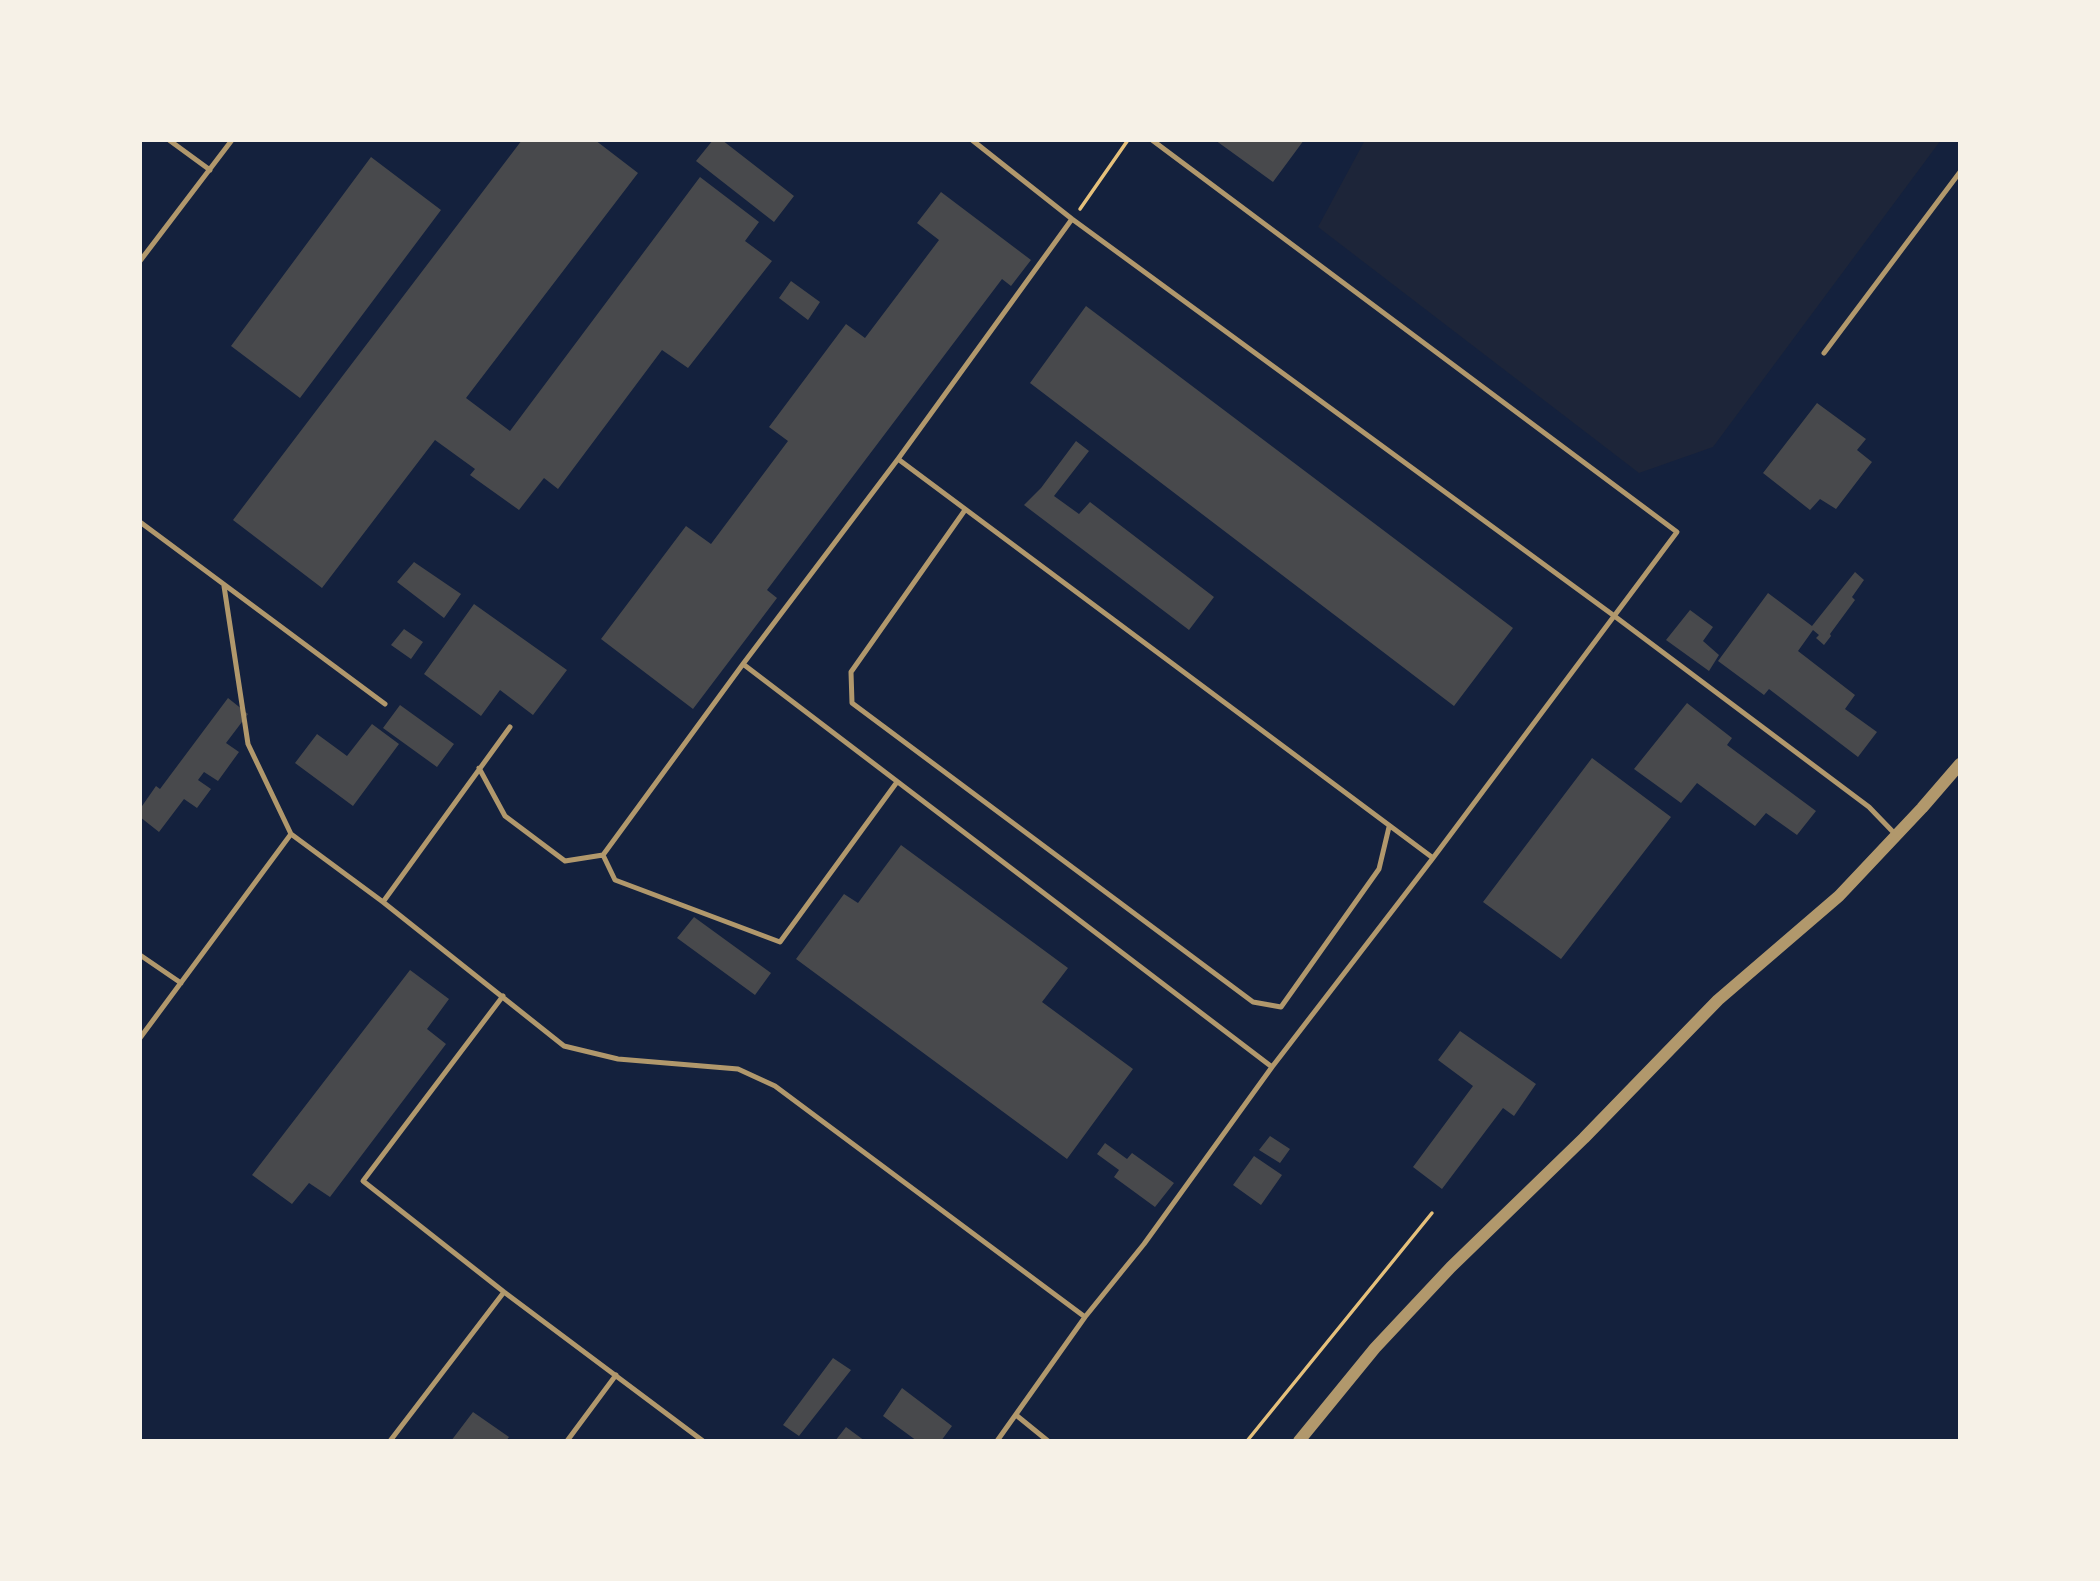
<!DOCTYPE html>
<style>
body{margin:0}
#map{position:relative;width:2100px;height:1581px;overflow:hidden;background:#14213d;font-family:"Roboto Serif",serif}
canvas{display:block}
.frame{position:absolute;inset:0;border:142px solid #f6f1e7;pointer-events:none}
</style>
<div id="map">
<canvas width="2100" height="1581"></canvas>
<div class="frame"></div>
</div>
<script>
const ctx = document.querySelector('canvas').getContext('2d');
ctx.lineJoin = 'round';
function paint(path, color) {
  ctx.fillStyle = color;
  ctx.fill(path, 'evenodd');
}
function poly(rows) {
  const path = new Path2D();
  for (const r of rows) {
    path.moveTo(r[0], r[1]);
    for (let i = 2; i < r.length; i += 2) path.lineTo(r[i], r[i + 1]);
  }
  return path;
}
function trace(path, color, width, dash) {
  ctx.strokeStyle = color;
  ctx.lineWidth = width;
  ctx.lineCap = dash ? 'butt' : 'round';
  ctx.setLineDash(dash || []);
  ctx.stroke(path);
}
paint(poly([
 [1365,140,1941,140,1713,447,1639,473,1318,227]
]), '#1d2539');
paint(poly([
 [522,140,595,140,638,173,466,398,510,431,700,177,759,222,745,241,772,261,688,368,662,350,558,489,544,478,519,510,470,475,475,469,435,440,322,588,233,520],
 [713,140,722,140,794,196,774,222,696,161],
 [1215,140,1304,140,1273,182],
 [371,157,441,210,300,398,231,346],
 [941,192,1031,260,1011,286,1002,279,767,590,777,598,693,709,601,639,686,526,711,544,788,441,769,427,846,324,865,338,939,240,917,223],
 [791,281,820,302,808,320,779,298],
 [1086,306,1513,628,1454,706,1030,383],
 [1817,403,1866,439,1857,450,1872,462,1836,509,1820,499,1810,510,1763,473],
 [1076,441,1089,451,1054,496,1079,514,1090,502,1214,597,1189,630,1024,505,1041,488],
 [414,562,461,594,444,618,397,582],
 [1855,572,1864,580,1852,597,1855,600,1830,634,1831,636,1824,645,1816,638,1819,635,1813,630,1798,651,1855,695,1845,709,1877,732,1858,757,1769,689,1764,695,1718,661,1768,593,1812,626],
 [474,604,567,670,533,715,500,690,481,716,424,674],
 [1690,610,1713,627,1703,641,1719,655,1709,671,1666,640],
 [404,629,423,642,411,659,391,645],
 [228,698,248,714,226,743,239,752,218,781,204,772,198,780,211,789,197,808,184,799,159,832,140,817,140,809,156,786,160,789],
 [1687,703,1732,738,1727,745,1816,811,1797,835,1766,813,1755,826,1697,783,1681,803,1634,769],
 [400,705,454,744,437,767,383,728],
 [372,724,399,744,353,806,295,763,317,734,347,756],
 [1592,758,1671,817,1561,959,1483,902],
 [901,845,1068,968,1042,1002,1133,1069,1067,1159,796,959,844,894,858,903],
 [694,917,771,973,755,995,677,938],
 [410,970,449,999,427,1029,446,1044,330,1197,309,1183,292,1204,252,1175],
 [1460,1031,1536,1084,1514,1116,1503,1108,1442,1189,1413,1167,1473,1086,1438,1060],
 [1270,1136,1290,1149,1280,1163,1259,1150],
 [1105,1143,1127,1159,1132,1153,1174,1183,1155,1207,1114,1177,1119,1170,1097,1154],
 [1254,1156,1282,1175,1261,1205,1233,1185],
 [833,1358,851,1370,799,1436,783,1425],
 [902,1388,952,1426,941,1441,917,1441,883,1416],
 [473,1412,509,1437,506,1441,451,1441],
 [846,1427,865,1441,835,1441]
]), '#48494c');
trace(poly([
 [1080,209,1128,140],
 [1247,1441,1432,1213]
]), '#e5c07b', 3.5);
trace(poly([
 [169,140,210,170],
 [972,140,1072,219,1613,615,1869,807,1895,834],
 [140,261,232,140],
 [1824,353,1960,172],
 [898,459,1433,858],
 [965,510,851,672,852,703,1253,1002,1281,1007,1379,869,1389,827],
 [140,522,385,704],
 [224,586,248,744,291,834],
 [743,664,1272,1067],
 [479,768,505,816,565,861,603,855,743,664,898,459,1072,219],
 [603,855,615,880,780,942,897,782],
 [383,902,510,727],
 [140,955,181,983],
 [503,996,363,1181,504,1292,703,1441],
 [140,1038,291,834,383,902,564,1046,618,1059,738,1069,775,1086,1085,1317],
 [1016,1415,1048,1441],
 [390,1441,504,1292],
 [567,1441,616,1375],
 [997,1441,1085,1317,1144,1244,1272,1067,1433,858,1677,532,1152,140]
]), '#b1986c', 5);
trace(poly([
 [1299,1441,1375,1348,1451,1267,1584,1138,1718,1000,1839,896,1922,808,1960,764]
]), '#b1986c', 12);
</script>
